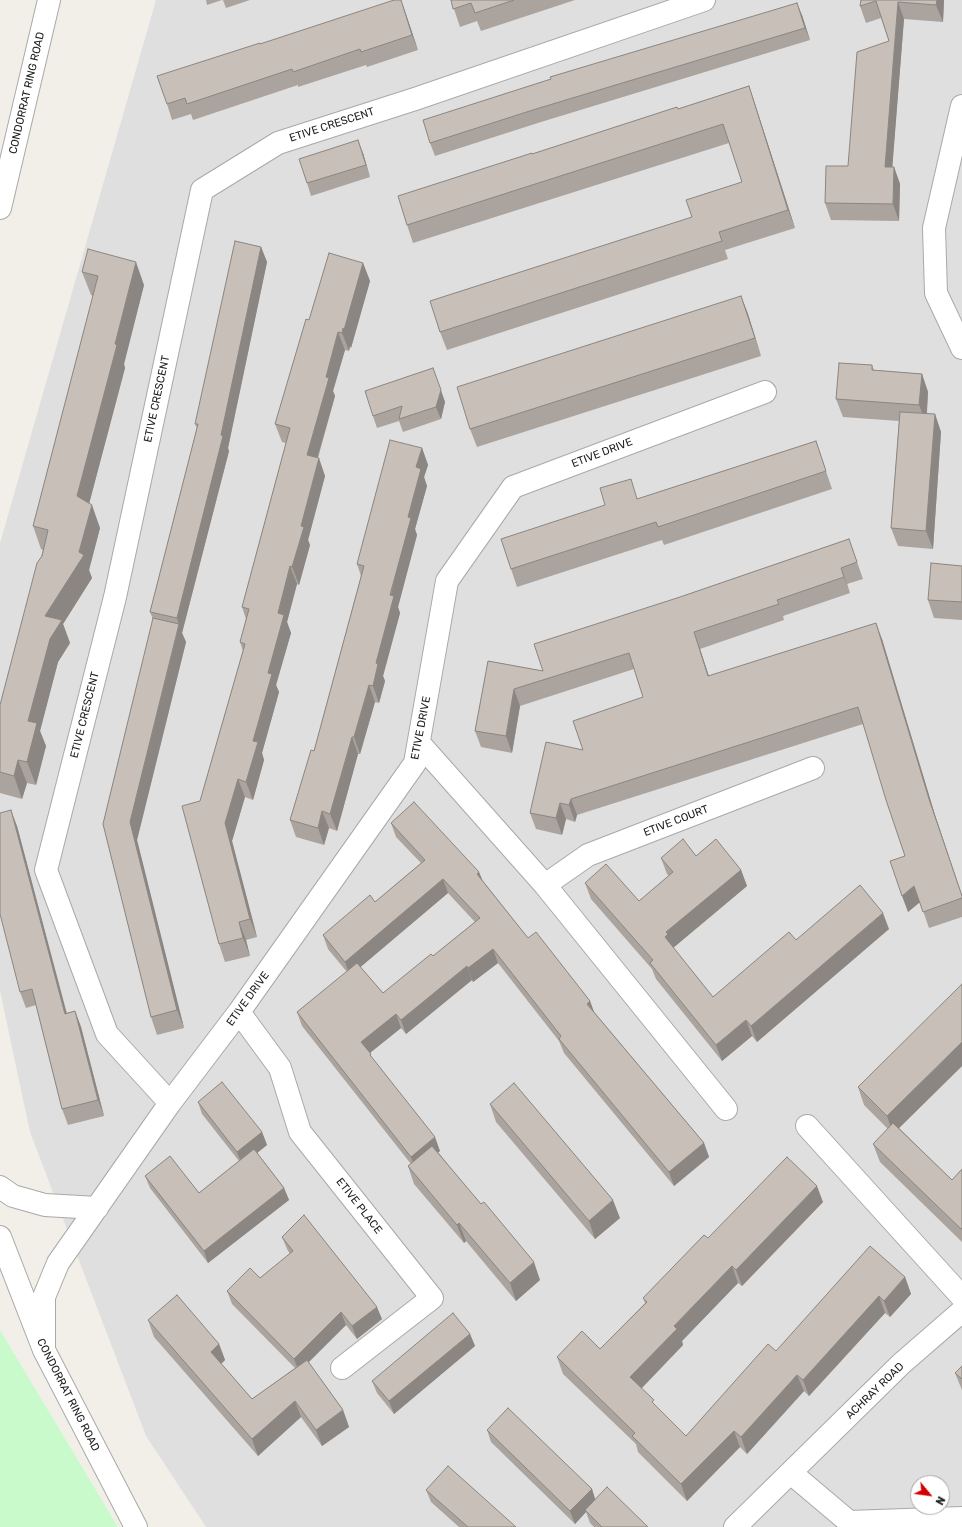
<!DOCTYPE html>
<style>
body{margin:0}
#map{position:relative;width:962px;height:1527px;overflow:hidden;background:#f2efe9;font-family:Rubik,sans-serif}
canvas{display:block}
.north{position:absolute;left:910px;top:1475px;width:40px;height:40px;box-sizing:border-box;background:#fff;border:1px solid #a7a7a7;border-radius:50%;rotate:119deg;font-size:11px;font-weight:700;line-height:16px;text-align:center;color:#222}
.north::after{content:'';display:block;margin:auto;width:14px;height:18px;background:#d40000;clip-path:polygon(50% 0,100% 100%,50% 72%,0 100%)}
</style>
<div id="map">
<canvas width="962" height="1527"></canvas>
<div class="north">N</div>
</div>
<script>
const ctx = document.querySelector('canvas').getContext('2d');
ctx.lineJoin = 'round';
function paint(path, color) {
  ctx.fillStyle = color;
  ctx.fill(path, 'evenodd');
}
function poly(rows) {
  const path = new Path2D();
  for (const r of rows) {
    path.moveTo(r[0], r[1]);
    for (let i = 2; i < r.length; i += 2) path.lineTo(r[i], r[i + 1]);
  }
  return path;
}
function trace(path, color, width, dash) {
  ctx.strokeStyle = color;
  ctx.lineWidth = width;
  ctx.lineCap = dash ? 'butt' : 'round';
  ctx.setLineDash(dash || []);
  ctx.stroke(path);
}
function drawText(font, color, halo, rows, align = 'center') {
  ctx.font = font + ' Rubik,sans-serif';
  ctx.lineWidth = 3.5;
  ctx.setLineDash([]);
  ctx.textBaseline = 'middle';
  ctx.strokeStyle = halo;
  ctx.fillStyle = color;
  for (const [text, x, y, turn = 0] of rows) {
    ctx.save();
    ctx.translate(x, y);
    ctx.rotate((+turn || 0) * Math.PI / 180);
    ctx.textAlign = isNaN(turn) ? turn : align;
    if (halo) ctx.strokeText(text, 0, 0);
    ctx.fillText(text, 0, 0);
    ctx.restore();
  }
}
paint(poly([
 [156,0,962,0,962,1527,206,1527,146,1436,30,1132,0,991,0,543],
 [918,1483,942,1483,942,1507,918,1507]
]), '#e0dfdf');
paint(poly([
 [0,1330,118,1527,0,1527]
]), '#c8facc');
const minor = poly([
 [962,106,934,228,936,293,962,348],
 [419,743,545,885,726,1109],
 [545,885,588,855,813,768],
 [239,1012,280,1068,300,1132,432,1298,342,1368],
 [170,1103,107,1034,46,870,115,597,202,190,278,143,415,99,704,0],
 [807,1126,962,1297],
 [0,1187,13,1196,45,1205,97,1208],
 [44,1349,44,1297,58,1263,170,1103,239,1012,415,763,447,581,513,487,765,392],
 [791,1473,849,1522,962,1518],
 [735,1527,901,1364,962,1311]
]);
const tertiary = poly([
 [0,208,49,0],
 [0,1237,44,1350,136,1527]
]);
trace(minor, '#a9a9a9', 24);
trace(tertiary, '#a9a9a9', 24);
trace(minor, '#fff', 22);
trace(tertiary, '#fff', 22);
paint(poly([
 [206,0,222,0,207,5],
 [223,0,250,0,226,8],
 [401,0,418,50,367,67,366,65,298,87,298,85,193,120,191,114,172,120,167,104,260,44],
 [451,0,575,0,481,31,477,21,460,27],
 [861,0,944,0,943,22,904,19,892,167,894,167,900,184,899,221,831,220,825,203,848,166,889,41,881,18,866,23,860,6],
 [802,15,810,40,541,122,435,156,430,143],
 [749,86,755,104,795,228,725,250,728,259,447,350,440,332,692,217,742,182,729,143,413,243,407,225,532,154,678,109],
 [363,153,370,177,311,196,307,183],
 [261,247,267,262,228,448,229,451,182,633,186,642,137,840,184,1028,157,1035,151,1017,103,824,153,619,150,612,197,428,195,424],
 [363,263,370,281,351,348,350,346,349,351,345,350,333,391,335,396,318,458,325,476,308,540,310,545,299,585,297,584,287,622,291,633,276,685,279,692,262,753,264,760,253,800,245,797,232,841,257,937,246,940,250,956,225,962,219,944,200,801,243,651,240,642,246,619,242,607,286,443,282,442,275,424,309,320],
 [82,272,144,285,124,364,125,368,89,504,100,528,89,570,92,578,63,624,70,643,58,662,40,731,46,746,36,785,27,783,22,799,0,793,0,705,43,550,41,549,33,526,93,296,91,295],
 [741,296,748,314,761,356,477,447,470,429],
 [872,365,874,370,922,374,928,392,927,414,935,414,941,432,933,549,898,546,891,528,899,421,843,417,836,399],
 [433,368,445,402,441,419,403,432,399,421,377,428,373,416],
 [816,441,832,489,664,545,662,540,517,587,511,569,605,505,638,499],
 [422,448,428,465,424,477,427,486,415,529,417,535,398,607,400,613,383,676,385,681,379,703,375,702,360,754,358,754,337,831,329,828,324,845,296,837,290,820,314,751,361,576,357,564],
 [849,539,863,579,847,584,850,593,783,616,784,620,700,649,709,676,882,639,935,815,962,895,962,917,929,928,920,902,908,912,905,856,863,724,577,815,575,822,566,819,562,835,536,829,530,813,583,750,643,697,634,669,520,706,512,753,481,747,475,731,488,661,543,671,680,597],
 [962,566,962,620,934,618,928,600],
 [391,823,479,872,483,881,528,938,590,1001,594,1012,704,1143,709,1157,674,1186,564,1053,559,1041,498,963,473,982,472,980,406,1034,401,1028,370,1053,372,1058,440,1151,438,1152,540,1280,516,1301,466,1241,464,1243,414,1184,408,1166,411,1164,302,1026,297,1012,347,972,328,949,323,935,375,902,421,863,396,837],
 [448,893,475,922,433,956,383,993,360,967],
 [17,826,66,1013,75,1011,81,1027,104,1116,68,1125,62,1109,36,1005,26,1008,20,992],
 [696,856,741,870,747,886,673,948,713,997,796,940,889,929,757,1042,752,1036,722,1061,656,979,652,969,591,899,585,883,639,901,669,876,667,874,661,858],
 [962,1066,899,1128,952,1180,962,1169,962,1242,880,1162,873,1144,888,1129,864,1105,858,1087],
 [198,1102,262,1132,267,1145,257,1153,284,1188,289,1200,208,1263,150,1188,145,1176,199,1193,239,1161,202,1114],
 [490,1104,620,1218,595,1239,496,1122],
 [823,1202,742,1286,738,1283,682,1341,683,1345,641,1389,655,1405,686,1436,776,1351,905,1277,911,1294,890,1317,885,1313,809,1396,804,1391,747,1454,740,1447,687,1501,638,1452,636,1444,563,1374,557,1357,600,1349,645,1303,643,1298,708,1238],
 [282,1237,382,1319,357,1339,346,1325,308,1362,343,1410,349,1427,322,1446,301,1417,258,1456,154,1337,148,1320,219,1344,225,1360,221,1364,252,1399,295,1368,232,1304,227,1291,260,1278,290,1254,287,1249],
 [470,1334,475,1346,394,1414,377,1393,372,1381],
 [962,1366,962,1390,955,1373],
 [487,1430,592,1489,595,1499,648,1527,594,1527,590,1523,586,1512,575,1524,491,1442],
 [426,1490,516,1527,459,1527,431,1502]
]), '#aba49e');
paint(poly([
 [401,0,406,14,418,50,412,35],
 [937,0,944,0,943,22,936,5],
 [898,2,904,19,891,184,885,167],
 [797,3,802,15,810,40,805,28],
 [749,86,755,104,795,228,788,210],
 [358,140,363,153,370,177,366,165],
 [894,167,900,184,899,221,893,204],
 [261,247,267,262,228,448,229,451,182,633,186,642,137,840,184,1028,177,1010,130,822,179,625,177,618,221,435],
 [136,262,144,285,124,364,125,368,85,519,77,496,115,344],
 [363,263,370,281,351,348,350,346,349,351,342,333],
 [741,296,748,314,761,356],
 [338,332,345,350,333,391,335,396,313,473,307,455,326,377],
 [433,368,445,402,441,419,436,407],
 [922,374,928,392,926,423,919,405],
 [935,414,941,432,933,549,926,531],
 [422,448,428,465,424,477,427,486,415,529,417,535,398,607,400,613,383,676,385,681,379,703,373,686,376,663,408,517,416,467],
 [319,458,325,476,308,540,310,545,299,585,292,567,301,526],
 [92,505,100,528,89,570,92,578,63,624,70,643,58,662,40,731,46,746,36,785,27,762,28,721,45,616,79,552],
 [290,566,297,584,287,622,291,633,276,685,279,692,262,753,264,760,253,800,246,782,253,741,278,613],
 [841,568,847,584,850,593,844,577],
 [876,623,882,639,935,815,962,896,929,799],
 [694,632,700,649,714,692,708,676],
 [369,685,375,702,360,754,354,737],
 [514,689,520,706,512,753,506,736],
 [352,737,358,754,337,831,330,814],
 [18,760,27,783,22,799,14,776],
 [238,779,245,797,232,841,257,937,250,919,225,823],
 [571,799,577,815,575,822,569,805],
 [560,803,566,819,562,835,556,818],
 [11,810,17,826,71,1029,65,1014],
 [322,811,329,828,324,845,318,828],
 [741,870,747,886,673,948,665,937,666,932],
 [479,872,484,886,477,874],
 [443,879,448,893,350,976,345,962],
 [914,886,920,902,908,912,902,896],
 [883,913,889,929,757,1042,751,1026],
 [239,922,246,940,250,956,243,938],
 [493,949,498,963,473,982,468,968],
 [467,966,472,980,406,1034,401,1020],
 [590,1001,595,1015,587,1004],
 [75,1011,81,1027,104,1116,98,1100],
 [396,1014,401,1028,366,1056,361,1042],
 [746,1020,752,1036,722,1061,716,1045],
 [962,1042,962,1066,893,1134,887,1116],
 [262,1132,267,1145,242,1165,237,1152],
 [435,1137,440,1151,416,1170,411,1157],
 [704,1143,709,1157,674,1186,669,1172],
 [817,1186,823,1202,742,1286,736,1270],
 [284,1188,289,1200,208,1263,204,1251],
 [613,1200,620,1218,595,1239,589,1221],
 [459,1223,466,1241,464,1243,457,1225],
 [534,1262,540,1280,516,1301,510,1283],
 [732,1266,738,1283,682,1341,683,1345,636,1394,630,1377,674,1326],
 [905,1277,911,1294,890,1317,884,1301],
 [879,1296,885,1313,809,1396,803,1380],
 [377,1307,382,1319,357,1339,352,1326],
 [341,1312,346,1325,299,1372,294,1359],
 [470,1334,475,1346,394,1414,389,1401],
 [219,1344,225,1360,217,1368,211,1352],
 [797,1375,804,1391,747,1454,741,1437],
 [295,1401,301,1417,258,1456,252,1439],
 [343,1410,349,1427,322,1446,316,1430],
 [734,1431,740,1447,687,1501,681,1484],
 [592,1489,596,1502,585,1510,586,1512,575,1524,570,1511]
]), '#8b8681');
const building = poly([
 [394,0,401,0,412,35,361,52,360,49,293,72,292,69,187,104,185,98,167,104,157,76,260,43,260,44,394,0],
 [451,0,514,0,475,13,471,3,453,9,451,0],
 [861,0,937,0,936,5,898,2,885,167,894,167,893,204,825,203,826,166,848,166,857,52,889,41,876,1,860,6,861,0],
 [797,3,805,28,536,109,430,143,423,120,551,79,550,77,797,3],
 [749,86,788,210,719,232,722,241,440,332,430,301,692,217,686,200,742,182,723,124,407,225,398,196,532,153,532,154,677,107,678,109,749,86],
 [358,140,366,165,307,183,299,159,358,140],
 [235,241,261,247,221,435,223,436,177,618,150,612,198,424,195,424,235,241],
 [88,249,136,262,115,344,117,345,77,496,92,505,79,552,84,555,45,616,62,620,50,639,28,721,37,723,27,762,18,760,14,776,0,772,0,705,37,563,42,556,48,530,33,526,98,276,82,272,88,249],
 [329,253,363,263,344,330,343,328,342,333,338,332,326,377,329,378,307,455,319,458,301,526,304,527,292,567,290,566,278,613,284,615,268,673,272,674,253,741,258,742,246,782,238,779,225,823,250,919,239,922,243,938,219,944,182,806,200,801,245,644,240,642,249,609,242,607,290,428,275,424,306,319,309,320,329,253],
 [741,296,755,338,470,429,457,387,741,296],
 [839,363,872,365,872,370,922,374,919,405,836,399,839,363],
 [433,368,441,390,436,407,399,419,402,406,373,416,365,391,433,368],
 [900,412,935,414,926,531,891,528,900,412],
 [390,440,422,448,416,467,421,469,408,517,411,518,390,595,394,596,376,663,378,664,373,686,369,685,354,737,352,737,330,814,322,811,318,828,290,820,311,750,314,751,364,566,357,564,390,440],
 [816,441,826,471,658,527,656,522,511,569,501,539,605,505,600,488,631,479,637,499,816,441],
 [849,539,857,562,841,568,844,577,777,600,779,604,694,632,708,676,876,623,929,799,962,896,962,898,923,912,914,886,902,896,890,861,905,856,886,800,858,707,571,799,569,805,560,803,556,818,530,813,546,742,583,750,573,721,643,697,629,653,514,689,506,736,475,731,488,661,543,671,534,644,680,597,849,539],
 [931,563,962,566,962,602,928,600,931,563],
 [153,618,179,624,130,822,177,1010,151,1017,103,824,153,618],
 [414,802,479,872,477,874,528,938,536,932,590,1001,587,1004,704,1143,669,1172,559,1039,561,1036,493,949,468,968,467,966,401,1020,396,1014,361,1042,371,1054,370,1055,435,1137,411,1157,297,1012,357,963,383,993,431,954,433,956,480,918,443,879,345,962,323,935,370,895,375,902,425,860,391,823,414,802],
 [11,810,65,1014,75,1011,98,1100,62,1109,32,989,20,992,0,914,0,813,11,810],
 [683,839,696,856,716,839,741,870,666,932,668,934,665,937,713,997,789,932,796,940,860,885,883,913,751,1026,746,1020,716,1045,650,963,653,960,585,883,606,864,639,901,673,872,661,858,683,839],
 [962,984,962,1042,887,1116,858,1087,962,984],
 [222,1082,262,1132,237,1152,198,1102,222,1082],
 [514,1083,613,1200,589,1221,490,1104,514,1083],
 [893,1123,952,1180,962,1169,962,1228,961,1229,873,1144,893,1123],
 [432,1146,481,1204,484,1202,534,1262,510,1283,459,1223,457,1225,408,1166,432,1146],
 [254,1149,284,1188,204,1251,145,1176,170,1156,199,1193,254,1149],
 [787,1157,817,1186,736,1270,732,1266,674,1326,677,1329,630,1377,654,1400,652,1402,686,1436,768,1344,776,1351,870,1246,905,1277,884,1301,879,1296,803,1380,797,1375,741,1437,734,1431,681,1484,632,1436,635,1433,557,1357,582,1331,600,1349,647,1302,643,1298,704,1235,708,1238,787,1157],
 [304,1215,377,1307,352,1326,341,1312,294,1359,227,1291,250,1268,260,1278,293,1251,282,1237,304,1215],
 [177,1295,219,1344,211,1352,252,1399,307,1360,343,1410,316,1430,295,1401,252,1439,148,1320,177,1295],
 [453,1313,470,1334,389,1401,372,1381,453,1313],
 [962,1366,962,1379,955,1373,962,1366],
 [508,1408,592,1489,570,1511,487,1430,508,1408],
 [448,1466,516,1527,468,1527,426,1490,448,1466],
 [607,1487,648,1527,602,1527,585,1510,607,1487]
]);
paint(building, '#c7bfb8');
trace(building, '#8b8681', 1);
drawText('11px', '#222', '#fff', [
 ["CONDORRAT RING ROAD",27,93,-77],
 ["ETIVE CRESCENT",332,125,-18],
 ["ETIVE CRESCENT",157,399,-78],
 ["ETIVE DRIVE",602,453,-21],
 ["ETIVE CRESCENT",85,715,-76],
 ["ETIVE DRIVE",421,728,-79],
 ["ETIVE COURT",676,821,-21],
 ["ETIVE DRIVE",248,999,-54],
 ["ETIVE PLACE",359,1206,52],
 ["ACHRAY ROAD",875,1391,-44],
 ["CONDORRAT RING ROAD",68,1395,63]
]);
</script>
